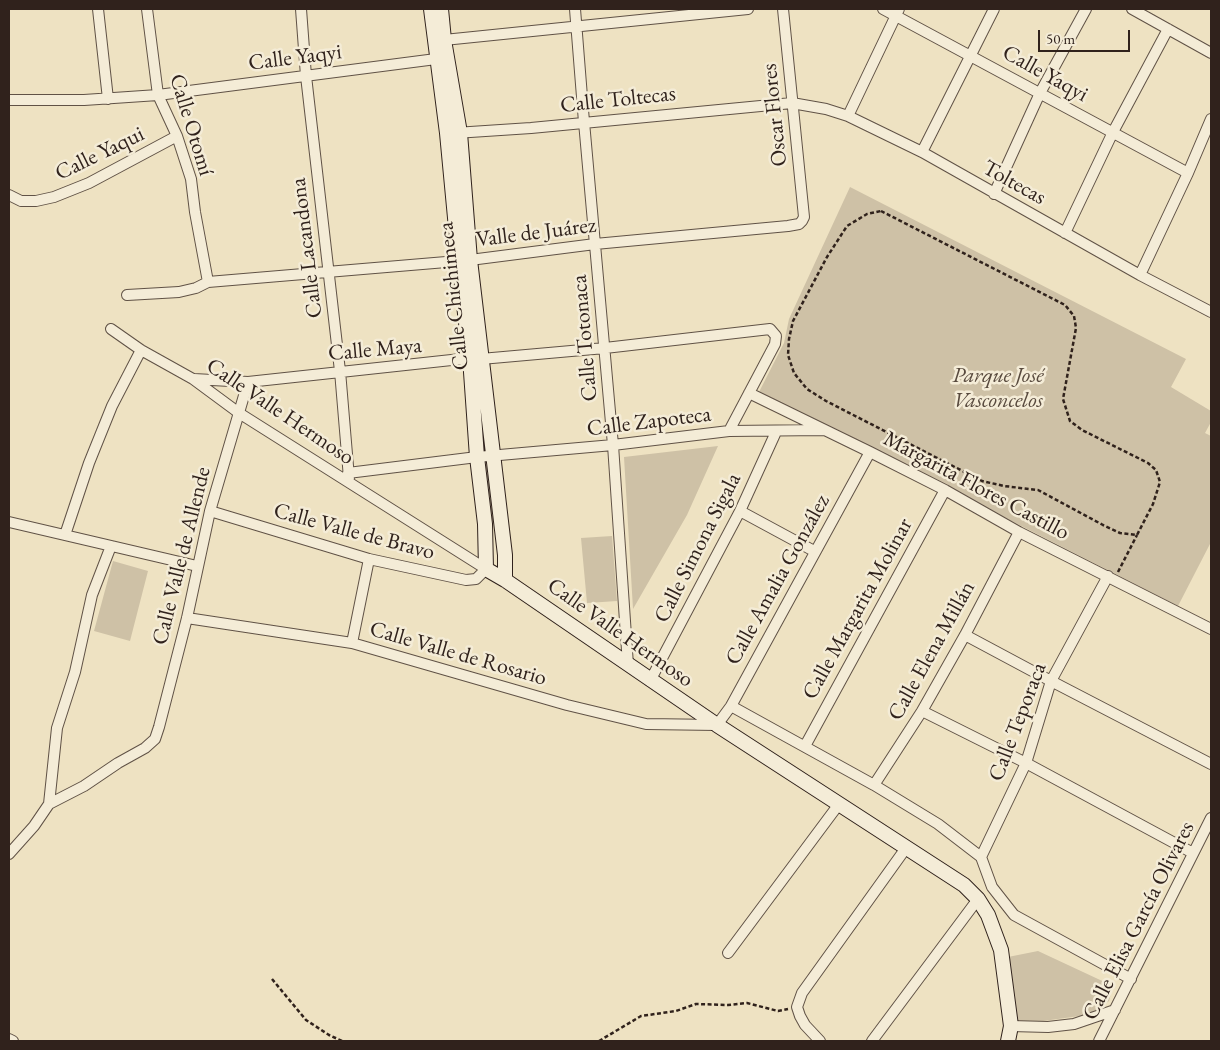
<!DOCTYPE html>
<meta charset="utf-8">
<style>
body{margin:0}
#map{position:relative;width:1220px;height:1050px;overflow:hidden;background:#eee2c2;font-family:"EB Garamond",serif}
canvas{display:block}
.frame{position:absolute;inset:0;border:10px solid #30221c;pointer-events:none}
.scale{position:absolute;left:1038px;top:30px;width:92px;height:22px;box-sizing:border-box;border:2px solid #30221c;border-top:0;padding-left:6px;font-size:15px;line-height:18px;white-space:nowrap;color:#30221c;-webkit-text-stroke:4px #f4ecd7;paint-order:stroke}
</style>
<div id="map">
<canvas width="1220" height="1050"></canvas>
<div class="frame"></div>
<div class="scale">50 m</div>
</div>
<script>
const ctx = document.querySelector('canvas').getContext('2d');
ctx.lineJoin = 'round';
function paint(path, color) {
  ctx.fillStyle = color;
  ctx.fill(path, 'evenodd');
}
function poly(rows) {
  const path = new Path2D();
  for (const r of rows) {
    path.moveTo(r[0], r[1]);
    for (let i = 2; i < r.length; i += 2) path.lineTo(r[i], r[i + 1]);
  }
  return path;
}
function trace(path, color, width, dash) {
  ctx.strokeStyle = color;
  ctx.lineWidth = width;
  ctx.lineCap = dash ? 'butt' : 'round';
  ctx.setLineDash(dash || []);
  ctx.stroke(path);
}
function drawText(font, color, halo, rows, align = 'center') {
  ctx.font = font + ' "EB Garamond",serif';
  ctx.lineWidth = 5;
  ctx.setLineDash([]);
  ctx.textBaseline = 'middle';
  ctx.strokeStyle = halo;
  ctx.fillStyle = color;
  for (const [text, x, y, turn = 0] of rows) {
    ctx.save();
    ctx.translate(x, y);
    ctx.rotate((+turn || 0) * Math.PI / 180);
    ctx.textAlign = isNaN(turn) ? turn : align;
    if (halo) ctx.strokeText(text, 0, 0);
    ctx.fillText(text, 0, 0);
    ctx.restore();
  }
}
paint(poly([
 [850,187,1186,359,1171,387,1211,411,1211,422,1205,433,1211,436,1211,542,1178,606,759,392,784,343,789,319],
 [718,446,687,515,633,609,624,457],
 [612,536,617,601,587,603,581,538],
 [113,561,148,571,130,641,94,631],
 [1038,951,1113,986,1109,1001,1099,1009,1087,1015,1014,1025,1008,957]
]), '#cec1a6');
const street = poly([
 [98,9,108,99],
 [147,9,158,95,177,136,191,179,195,212,208,282],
 [301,9,306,76,340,371,349,478],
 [575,9,584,122,613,445,628,665],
 [883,9,1188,173],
 [1132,9,1211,53],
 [444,40,748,9],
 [9,100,84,100,158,95,436,59],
 [848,116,899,9],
 [455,133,531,128,792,103,826,109,848,116,922,152,1140,275,1211,312],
 [922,152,994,9],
 [994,194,1040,93,1086,9],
 [9,195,21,201,36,201,54,197,89,183,177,136],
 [1065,233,1113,132,1168,29],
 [1140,275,1188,173,1211,119],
 [127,295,179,292,196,288,208,282,470,260,595,244,788,226,799,224,802,221,804,217,783,9],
 [111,329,141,350,193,379,239,413,486,569,476,579,466,580,369,559,210,511],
 [194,379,248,382,470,358,481,359,605,348,770,329,776,336,775,344,729,431],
 [749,393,870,452,945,490,1019,532,1211,629],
 [348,473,477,457,613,445,729,431,824,430],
 [740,511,814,551],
 [9,522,197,566],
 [65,535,89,463,112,406,141,350],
 [187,618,352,643,567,705,646,724,717,725,731,706,870,452],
 [965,635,1051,681,1211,764],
 [352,643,369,559],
 [650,681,740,511,776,432],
 [731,706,874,785,938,824,981,857,992,887,1014,915,1131,979],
 [922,711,1026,763,1193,853],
 [805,746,945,490],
 [874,785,922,711,965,635,1019,532],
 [49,804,84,786,118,763,145,748,155,739,159,727,187,618,210,511,248,382],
 [9,854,34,826,49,804,57,728,75,672,92,595,111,546],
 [981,857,1026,763,1051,681,1108,576],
 [728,953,839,804],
 [1011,1026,1048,1027,1074,1024,1115,1010],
 [9,1039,13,1041],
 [820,1041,805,1025,800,1016,797,1007,802,993,906,848],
 [872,1041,978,899],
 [1099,1041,1211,818]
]);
const secondary = poly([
 [431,9,447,133,459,260,470,358,477,457,485,524,486,569,505,580,717,725,964,885,978,899,988,915,1001,950,1011,1026,1008,1041],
 [441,9,444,40,460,133,470,260,505,555,505,580]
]);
trace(street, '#605246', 12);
trace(secondary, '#30221c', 16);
trace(poly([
 [881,211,1065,305,1074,316,1076,328,1063,399,1070,421,1082,430,1148,463,1156,470,1160,482,1153,504,1137,535,1120,533,1103,525,1038,490,1004,486,982,481,826,401,807,389,794,373,788,355,789,339,793,321,827,257,847,226,867,214,881,211],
 [1118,572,1137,535],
 [272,979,306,1020,329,1035,342,1041],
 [599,1041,641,1016,676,1011,696,1004,728,1005,747,1003,778,1011,788,1009]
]), '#30221c', 2.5, [4, 2.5]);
trace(street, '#f4ecd7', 10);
trace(secondary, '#f4ecd7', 14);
drawText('22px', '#30221c', '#f4ecd7', [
 ["Calle Yaqyi",295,58,-7],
 ["Calle Yaqyi",1045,74,29],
 ["Calle Toltecas",618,100,-6],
 ["Oscar Flores",775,115,-96],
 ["Calle Otomí",191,125,73],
 ["Calle Yaqui",100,154,-26],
 ["Toltecas",1014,183,29],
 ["Valle de Juárez",536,233,-7],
 ["Calle Lacandona",307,248,-97],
 ["Calle Chichimeca",454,296,-96],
 ["Calle Totonaca",585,338,-95],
 ["Calle Maya",375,350,-5],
 ["Calle Valle Hermoso",280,412,34],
 ["Calle Zapoteca",649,422,-7],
 ["Margarita Flores Castillo",976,486,28],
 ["Calle Valle de Bravo",354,532,15],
 ["Calle Simona Sigala",698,548,-63],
 ["Calle Valle de Allende",182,556,-76],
 ["Calle Amalia González",778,580,-61],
 ["Calle Margarita Molinar",858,609,-61],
 ["Calle Valle Hermoso",620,633,35],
 ["Calle Elena Millán",932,651,-61],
 ["Calle Valle de Rosario",458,654,16],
 ["Calle Teporaca",1018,722,-69],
 ["Calle Elisa García Olivares",1139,921,-63]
]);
drawText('italic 22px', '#584a3e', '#f4ecd7', [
 ["Parque José",998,376],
 ["Vasconcelos",998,401]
]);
</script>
